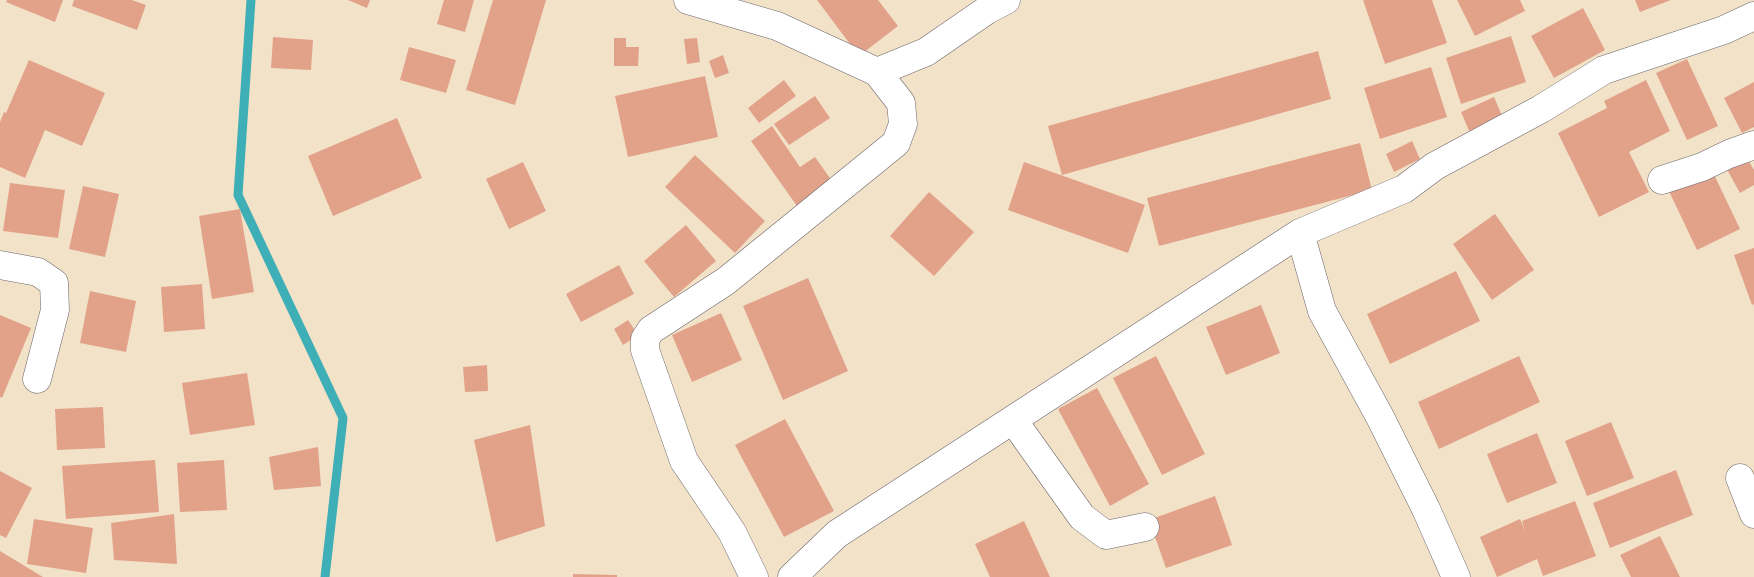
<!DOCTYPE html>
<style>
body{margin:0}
canvas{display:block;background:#f2e2c8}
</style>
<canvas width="1754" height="577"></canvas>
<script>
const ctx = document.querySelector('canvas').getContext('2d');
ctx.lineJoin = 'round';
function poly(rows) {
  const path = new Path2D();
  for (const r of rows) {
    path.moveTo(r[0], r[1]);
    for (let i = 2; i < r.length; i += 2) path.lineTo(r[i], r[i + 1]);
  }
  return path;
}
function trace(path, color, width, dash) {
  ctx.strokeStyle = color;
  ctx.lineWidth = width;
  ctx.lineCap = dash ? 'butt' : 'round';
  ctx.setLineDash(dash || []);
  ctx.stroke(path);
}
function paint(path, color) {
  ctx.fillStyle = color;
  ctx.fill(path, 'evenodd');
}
trace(poly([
 [251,0,238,195,343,418,325,577]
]), '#3eafb6', 9);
paint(poly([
 [7,0,63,0,55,22,6,2],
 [74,0,132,0,146,5,137,30,72,6],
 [348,0,370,0,367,8],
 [444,0,474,0,465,32,437,24],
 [493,0,546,0,515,105,466,90],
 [817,0,878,0,898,26,859,56],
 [1363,0,1432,0,1447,43,1385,64],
 [1457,0,1520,0,1525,11,1475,36],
 [1635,0,1671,0,1640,12],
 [1583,8,1605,50,1554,78,1531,36],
 [1511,36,1526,82,1461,104,1446,58],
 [273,37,313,40,311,70,271,68],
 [614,38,626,38,626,47,639,47,638,66,614,66],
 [697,38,700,62,687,64,684,39],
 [409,47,456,60,446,93,400,80],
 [1318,51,1331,99,1062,175,1048,126],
 [723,55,729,73,715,78,709,61],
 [1687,59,1718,126,1687,140,1656,73],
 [29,60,105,93,82,146,45,130,25,178,0,167,0,122,4,112,6,113],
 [1431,67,1447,117,1380,139,1364,88],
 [705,76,718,137,628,157,615,96],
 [784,80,796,96,759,123,748,108],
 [1646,80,1670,131,1629,152,1649,192,1599,217,1558,133,1607,108,1604,101],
 [1754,82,1754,127,1742,133,1724,98],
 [815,96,830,118,789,145,774,124],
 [1494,97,1503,118,1470,133,1461,112],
 [397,118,422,178,333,216,308,156],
 [772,126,800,167,815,157,832,181,797,206,751,141],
 [1412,141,1420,159,1394,172,1386,154],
 [1360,143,1372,190,1159,246,1147,198],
 [1739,144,1754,170,1754,185,1740,193,1719,155],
 [695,155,765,221,735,253,665,187],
 [523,162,546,211,509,229,486,179],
 [1024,162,1145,205,1128,253,1008,210],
 [1710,166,1740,229,1697,250,1667,187],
 [10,183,65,190,58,238,3,231],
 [83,186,119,194,105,257,69,249],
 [929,192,974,232,934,276,890,236],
 [240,209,254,292,212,299,199,216],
 [1495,214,1534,270,1492,300,1453,244],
 [686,225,716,261,674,297,644,261],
 [1754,248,1754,304,1752,305,1734,255],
 [619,265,634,294,581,322,566,294],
 [1456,271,1480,321,1390,364,1367,314],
 [808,278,848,371,783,400,743,306],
 [202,284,205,329,164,332,161,287],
 [90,291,136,301,126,352,80,343],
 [1261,305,1280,353,1226,375,1206,327],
 [721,313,742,360,692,382,672,335],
 [0,315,31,328,2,398,0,397],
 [628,320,638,335,623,345,614,329],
 [1156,356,1205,454,1162,475,1113,378],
 [1519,356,1540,402,1439,449,1418,402],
 [487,365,488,391,465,392,463,367],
 [247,373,255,425,190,435,182,383],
 [1097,388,1149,484,1110,506,1058,409],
 [103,407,105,448,57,450,55,409],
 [785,419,834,511,784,537,735,445],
 [1611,422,1634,478,1587,496,1565,441],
 [530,425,545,526,496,542,474,440],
 [1537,433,1557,483,1507,503,1487,454],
 [318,447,321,486,274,490,269,457],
 [155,460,159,512,66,519,62,466],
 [224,460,227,510,180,512,177,463],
 [1676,470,1693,515,1610,548,1593,503],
 [0,471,32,488,6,538,0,535],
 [1215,496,1232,545,1166,568,1149,520],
 [1575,501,1596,556,1543,576,1537,559,1497,577,1480,537,1520,519,1525,531,1522,521],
 [174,514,177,564,114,560,111,523],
 [34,519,93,528,86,573,27,564],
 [1024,521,1050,577,990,577,975,544],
 [1660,536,1680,577,1631,577,1620,555],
 [0,551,43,577,0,577],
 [573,574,617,575,617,577,573,577]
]), '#e2a28a');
const minor = poly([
 [688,0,777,26,877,72,901,103,903,124,896,143,726,281,651,330,645,339,645,350,684,461,732,532,754,577],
 [877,72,926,52,987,10,1006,0],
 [1662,180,1702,167,1729,154,1754,145],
 [1300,233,1322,311,1380,417,1426,509,1456,577],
 [0,265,38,272,54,283,55,310,37,379],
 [1013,420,1082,517,1106,535,1145,527],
 [1740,478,1754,514],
 [792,577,837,534,1300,233,1404,189,1435,166,1541,109,1604,70,1724,30,1754,16]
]);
trace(minor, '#6b656c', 29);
trace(minor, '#fff', 28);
</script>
